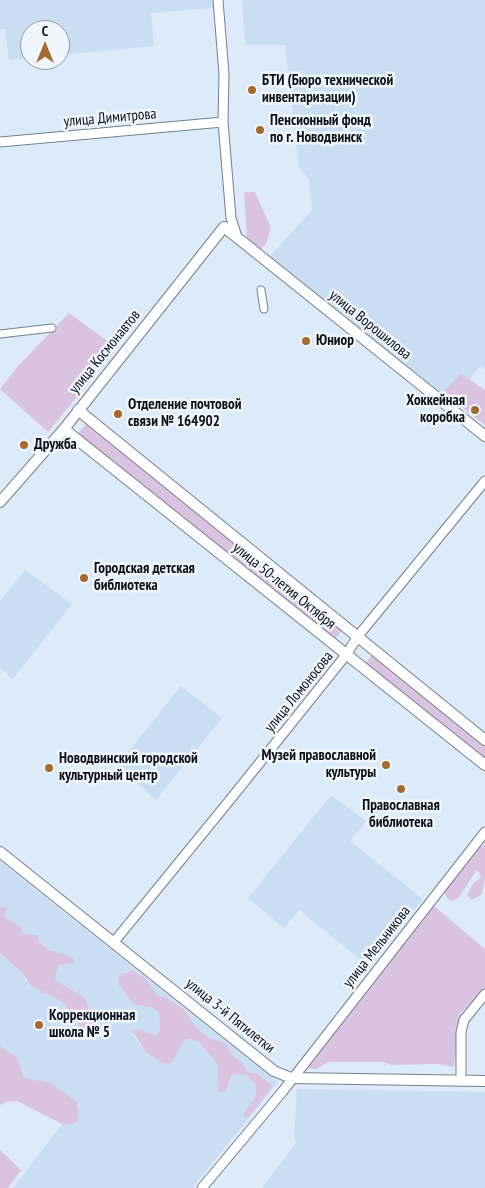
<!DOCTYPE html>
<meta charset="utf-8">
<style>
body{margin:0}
#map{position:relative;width:485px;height:1188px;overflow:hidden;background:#dceaf9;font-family:"PT Sans Narrow",sans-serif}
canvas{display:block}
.north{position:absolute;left:20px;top:20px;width:50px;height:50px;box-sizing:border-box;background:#f0f6fc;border:1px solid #959aa0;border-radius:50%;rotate:0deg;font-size:14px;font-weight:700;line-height:20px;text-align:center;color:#0c1116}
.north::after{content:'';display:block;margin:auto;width:18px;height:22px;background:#a76a2e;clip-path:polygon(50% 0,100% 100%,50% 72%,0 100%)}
</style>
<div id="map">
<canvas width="485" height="1188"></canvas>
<div class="north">С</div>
</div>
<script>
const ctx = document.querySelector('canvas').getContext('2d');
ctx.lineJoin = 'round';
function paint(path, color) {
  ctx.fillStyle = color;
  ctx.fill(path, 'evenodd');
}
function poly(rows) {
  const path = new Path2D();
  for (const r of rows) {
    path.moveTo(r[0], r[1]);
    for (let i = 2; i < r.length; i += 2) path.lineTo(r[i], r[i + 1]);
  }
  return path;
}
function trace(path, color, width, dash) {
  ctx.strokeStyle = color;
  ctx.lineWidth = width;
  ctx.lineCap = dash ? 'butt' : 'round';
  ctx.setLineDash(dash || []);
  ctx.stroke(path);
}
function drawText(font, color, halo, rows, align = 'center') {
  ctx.font = font + ' "PT Sans Narrow",sans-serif';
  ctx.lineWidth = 5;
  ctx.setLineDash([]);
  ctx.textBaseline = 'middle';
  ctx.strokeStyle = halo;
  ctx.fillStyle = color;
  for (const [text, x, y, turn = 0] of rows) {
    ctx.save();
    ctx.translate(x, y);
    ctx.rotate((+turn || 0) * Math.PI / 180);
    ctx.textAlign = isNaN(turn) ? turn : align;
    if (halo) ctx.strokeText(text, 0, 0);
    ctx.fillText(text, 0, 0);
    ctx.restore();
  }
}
paint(poly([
 [0,0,213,0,214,8,151,13,154,46,60,55,60,30,30,30,30,58,9,60,5,29,0,29],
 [242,0,485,0,485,369,480,366,450,404,269,257,312,210,309,179,299,167,285,45,245,45],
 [25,570,72,604,13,679,0,668,0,601],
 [181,686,222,718,156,800,117,766],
 [331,795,366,821,350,841,423,899,370,967,299,910,284,928,248,898],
 [0,861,278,1082,192,1188,13,1188,62,1124,73,1124,79,1119,79,1106,50,1083,23,1077,18,1058,0,1047,0,953,23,975,25,981,63,1002,79,1024,78,1032,82,1035,95,1034,89,1032,94,1026,95,1019,84,997,55,980,59,965,70,964,62,954,50,951,40,943,36,935,24,934,20,926,9,921,4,914,4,911,2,907,0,908],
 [130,970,138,973,145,978,158,996,166,997,185,1009,198,1029,208,1037,226,1042,233,1056,245,1064,248,1072,259,1075,272,1085,254,1099,257,1094,256,1084,245,1075,234,1074,231,1076,226,1091,217,1085,218,1065,203,1045,192,1039,182,1042,175,1055,162,1063,145,1051,132,1034,145,1031,156,1036,160,1030,159,1013,153,1008,133,1004,120,987,117,981,122,973],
 [297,1089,485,1092,485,1188,262,1188,296,1143,294,1135]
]), '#cadef3');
paint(poly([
 [244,192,255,192,271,228,266,244,260,250,247,240],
 [69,313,117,348,48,432,0,389,19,365],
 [461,374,485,390,485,425,446,395,446,389],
 [86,424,343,629,335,639,78,434],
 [372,655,485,744,485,759,365,664],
 [485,844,485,877,482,894,472,900,467,896,472,885,481,877,479,872,476,871,459,897,453,901,448,899,443,891,468,862,470,855],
 [434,906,485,949,485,989,461,1013,454,1067,438,1064,392,1065,383,1062,329,1062,316,1069,307,1068,306,1064,336,1027,340,1026,383,968],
 [2,907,7,908,4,914,6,918,20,926,24,934,37,935,40,943,50,951,59,952,74,959,74,963,59,965,55,980,84,997,96,1023,90,1032,99,1034,79,1035,79,1024,63,1002,30,985,23,974,0,953,0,908],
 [132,970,145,978,158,996,166,997,184,1009,198,1029,208,1037,226,1043,233,1056,243,1063,248,1072,257,1074,272,1085,273,1086,249,1117,246,1118,243,1114,256,1096,256,1084,245,1075,234,1074,231,1076,226,1091,219,1092,217,1085,218,1065,200,1043,192,1039,185,1040,172,1062,168,1064,162,1063,145,1051,132,1030,142,1030,156,1036,160,1030,159,1013,153,1008,133,1004,118,984,119,975],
 [0,1046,18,1058,23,1077,50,1083,77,1102,79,1114,77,1122,73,1124,62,1124,17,1101,6,1102,0,1105],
 [0,1150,21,1170,8,1188,0,1188]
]), '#dac3e0');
const minor = poly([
 [261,290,264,309],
 [0,334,52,328]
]);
const tertiary = poly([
 [218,0,224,74,223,122,231,218,237,237],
 [0,142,223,122],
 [114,942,229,801,346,655,358,636,485,481],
 [461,1081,461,1032,464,1020,485,994],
 [202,1188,283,1091,485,832]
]);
const secondary = poly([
 [78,410,485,740],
 [64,429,485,765],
 [0,502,64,429,224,227,485,436]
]);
const primary = poly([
 [0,852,274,1071,291,1078,485,1081]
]);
trace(minor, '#74818f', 9);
trace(tertiary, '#74818f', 11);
trace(secondary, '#74818f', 12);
trace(primary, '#74818f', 12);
trace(minor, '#fff', 7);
trace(tertiary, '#fff', 9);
trace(secondary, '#fff', 10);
trace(primary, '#fff', 10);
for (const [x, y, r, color] of [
 [252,90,5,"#a76a2e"],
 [260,130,5,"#a76a2e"],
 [306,341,5,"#a76a2e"],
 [475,410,5,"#a76a2e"],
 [118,414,5,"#a76a2e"],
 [24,445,5,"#a76a2e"],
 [84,578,5,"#a76a2e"],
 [386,765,5,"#a76a2e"],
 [49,768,5,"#a76a2e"],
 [401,789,5,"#a76a2e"],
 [39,1025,5,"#a76a2e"]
]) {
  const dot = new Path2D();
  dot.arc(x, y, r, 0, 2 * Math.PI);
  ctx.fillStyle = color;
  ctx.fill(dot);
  trace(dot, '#f0f6fc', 2);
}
drawText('bold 15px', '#0c1116', '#f0f6fc', [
 ["БТИ (Бюро технической",262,81],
 ["инвентаризации)",262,98],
 ["Пенсионный фонд",270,121],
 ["по г. Новодвинск",270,138],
 ["Юниор",316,341],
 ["Хоккейная",465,401,"right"],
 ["коробка",465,418,"right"],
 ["Отделение почтовой",128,405],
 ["связи № 164902",128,422],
 ["Дружба",34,445],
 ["Городская детская",94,569],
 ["библиотека",94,586],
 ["Музей православной",376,756,"right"],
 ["культуры",376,773,"right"],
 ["Новодвинский городской",59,759],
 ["культурный центр",59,776],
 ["Православная",401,806,"center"],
 ["библиотека",401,823,"center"],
 ["Коррекционная",49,1016],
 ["школа № 5",49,1033]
], 'left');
drawText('15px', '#0c1116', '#f0f6fc', [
 ["улица Димитрова",110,118,-5],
 ["улица Ворошилова",370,325,39],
 ["улица Космонавтов",105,352,-51],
 ["улица 50-летия Октября",284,586,39],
 ["улица Ломоносова",299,692,-51],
 ["улица Мельникова",377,947,-52],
 ["улица 3-й Пятилетки",230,1016,39]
]);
</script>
